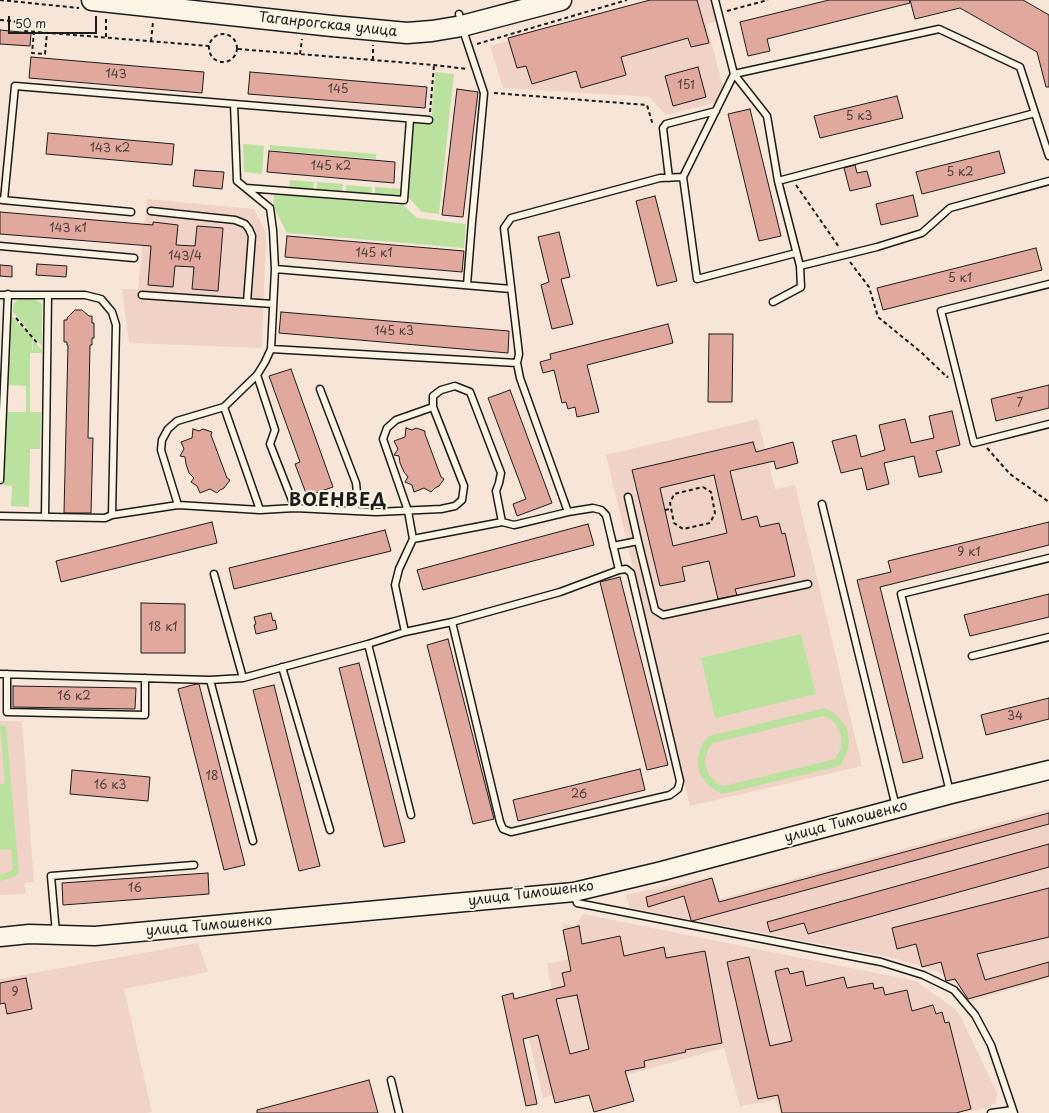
<!DOCTYPE html>
<meta charset="utf-8">
<style>
body{margin:0}
#map{position:relative;width:1049px;height:1113px;overflow:hidden;background:#f7e6d7;font-family:"Playpen Sans",sans-serif}
canvas{display:block}
.scale{position:absolute;left:8px;top:16px;width:89px;height:18px;box-sizing:border-box;border:2px solid #1c1c1c;border-top:0;padding-left:5px;font-size:12px;line-height:14px;white-space:nowrap;color:#1c1c1c;-webkit-text-stroke:3px #fcf5e5;paint-order:stroke}
</style>
<div id="map">
<canvas width="1049" height="1113"></canvas>
<div class="scale">50 m</div>
</div>
<script>
const ctx = document.querySelector('canvas').getContext('2d');
ctx.lineJoin = 'round';
function paint(path, color) {
  ctx.fillStyle = color;
  ctx.fill(path, 'evenodd');
}
function poly(rows) {
  const path = new Path2D();
  for (const r of rows) {
    if (r.length === 3) {
      path.moveTo(r[0] + r[2], r[1]);
      path.arc(r[0], r[1], r[2], 0, 2 * Math.PI);
      continue;
    }
    path.moveTo(r[0], r[1]);
    for (let i = 2; i < r.length; i += 2) path.lineTo(r[i], r[i + 1]);
  }
  return path;
}
function trace(path, color, width, dash) {
  ctx.strokeStyle = color;
  ctx.lineWidth = width;
  ctx.lineCap = dash ? 'butt' : 'round';
  ctx.setLineDash(dash || []);
  ctx.stroke(path);
}
function drawText(font, color, halo, rows, align = 'center') {
  ctx.font = font + ' "Playpen Sans",sans-serif';
  ctx.lineWidth = 4;
  ctx.setLineDash([]);
  ctx.textBaseline = 'middle';
  ctx.strokeStyle = halo;
  ctx.fillStyle = color;
  for (const [text, x, y, turn = 0] of rows) {
    ctx.save();
    ctx.translate(x, y);
    ctx.rotate((+turn || 0) * Math.PI / 180);
    ctx.textAlign = isNaN(turn) ? turn : align;
    if (halo) ctx.strokeText(text, 0, 0);
    ctx.fillText(text, 0, 0);
    ctx.restore();
  }
}
paint(poly([
 [656,0,719,0,723,19,707,24,726,100,666,115,649,97,503,88,490,46],
 [147,199,254,209,266,233,262,348,129,343,122,289,138,289],
 [758,419,775,489,795,485,862,766,690,806,606,455],
 [0,721,22,721,34,882,24,883,26,894,0,895],
 [1049,809,1049,978,972,1001,956,984,937,971,889,957,630,908,626,895,712,877,720,899],
 [583,914,916,981,954,1008,961,1017,997,1093,996,1102,989,1108,958,1113,780,1113,776,1100,740,1106,724,1048,543,1098,519,998,552,991,547,964,568,959,562,923,575,927],
 [198,943,208,972,124,989,152,1112,147,1113,0,1113,0,979]
]), '#f0d3c6');
paint(poly([
 [435,72,454,74,439,214,422,212,408,197,414,122,431,123],
 [243,144,264,146,262,174,244,172],
 [270,145,376,154,376,159,270,150],
 [290,180,314,182,313,191,289,189],
 [317,182,343,184,342,194,317,192],
 [346,185,372,187,371,196,345,194],
 [375,187,403,189,402,195,399,197,375,197],
 [274,194,403,205,417,218,466,224,464,248,287,233,273,206],
 [33,298,40,302,42,305,42,346,33,336,32,349,33,350,33,340,42,350,42,353,30,353,30,412,41,412,40,449,30,449,29,507,11,506,12,486,3,485,6,412,26,412,26,386,8,385,9,313,27,332,30,332,13,312,13,306,15,302,19,299],
 [801,634,816,694,715,718,701,658],
 [825,708,834,713,840,719,845,725,848,733,849,741,848,749,845,757,840,766,723,794,715,790,708,785,703,779,699,772,698,765,698,757,700,750,703,743,709,736],
 [824,716,830,719,835,723,841,735,841,748,835,759,724,786,718,784,709,775,705,764,705,758,709,747,713,743],
 [0,725,6,726,19,874,10,878,0,881,0,875,13,870,11,849,0,850,0,784,5,783]
]), '#bae29e');
const building = poly([
 [650,0,697,0,709,43,691,47,688,38,621,57,626,75,581,88,576,71,532,84,526,66,517,68,508,38,650,0],
 [829,0,909,0,910,3,767,39,770,51,748,56,740,22,829,0],
 [910,0,1023,0,1049,15,1049,87,1046,87,1037,52,960,8,915,19,910,0],
 [0,30,31,33,30,46,0,44,0,30],
 [31,57,204,72,202,93,29,78,31,57],
 [698,67,706,97,673,106,665,76,698,67],
 [250,72,427,87,425,108,248,94,250,72],
 [457,89,478,92,463,217,442,215,457,89],
 [897,96,903,118,820,138,814,116,897,96],
 [750,109,781,236,759,241,728,114,750,109],
 [48,133,174,144,172,165,46,154,48,133],
 [269,151,395,162,394,183,267,172,269,151],
 [999,151,1005,173,922,194,916,172,999,151],
 [855,165,857,173,867,171,871,186,850,191,844,168,855,165],
 [195,170,224,172,222,189,193,186,195,170],
 [913,195,918,216,881,225,876,204,913,195],
 [655,196,677,281,657,286,636,201,655,196],
 [0,212,153,225,153,222,178,225,176,245,195,246,197,226,223,228,218,291,192,289,194,267,175,266,173,287,148,285,151,246,0,234,0,212],
 [559,232,570,277,561,279,573,324,552,329,541,285,549,282,538,237,559,232],
 [287,236,464,251,462,272,285,257,287,236],
 [1036,248,1042,270,883,310,877,288,1036,248],
 [37,264,67,266,66,277,36,275,37,264],
 [0,265,12,266,12,277,0,276,0,265],
 [75,310,82,310,89,316,92,316,92,323,94,323,94,338,92,338,92,345,90,345,88,438,93,438,91,513,64,513,68,345,67,345,67,342,64,342,64,320,67,320,67,318,75,310],
 [281,312,509,331,508,353,279,333,281,312],
 [668,324,673,343,587,365,599,412,577,417,575,407,568,409,566,402,562,403,554,370,543,373,540,362,551,359,550,354,668,324],
 [709,334,733,334,732,402,708,402,709,334],
 [291,369,333,487,307,496,295,464,300,462,269,376,291,369],
 [1049,385,1049,408,996,421,991,399,1049,385],
 [510,390,552,503,517,516,513,504,526,499,488,398,510,390],
 [952,411,960,445,936,451,942,472,919,477,914,456,884,463,889,484,867,490,862,468,841,473,832,441,856,435,861,457,885,450,879,425,905,419,911,443,934,438,929,416,952,411],
 [406,428,412,430,416,428,425,431,425,434,441,477,444,479,439,486,435,488,431,492,424,488,414,492,412,485,405,482,408,477,404,472,400,463,399,456,394,455,398,449,394,441,405,437,406,428],
 [193,429,199,431,203,429,212,432,211,435,227,478,230,480,224,488,220,490,217,493,210,489,200,493,197,486,191,482,194,478,189,473,186,464,185,457,180,456,184,449,181,442,192,438,193,429],
 [753,442,756,452,793,442,798,463,776,469,774,461,730,471,742,520,757,516,760,527,779,523,782,534,785,533,795,576,735,589,737,595,718,599,709,561,682,567,685,581,660,586,632,470,753,442],
 [714,475,727,533,673,546,660,488,714,475],
 [212,522,217,543,61,582,56,561,212,522],
 [1049,522,1049,545,880,587,923,758,903,763,857,580,891,572,888,561,1049,522],
 [588,524,594,545,423,590,417,570,588,524],
 [385,530,391,551,234,589,229,568,385,530],
 [620,577,668,765,647,770,600,582,620,577],
 [1049,594,1049,617,970,636,964,615,1049,594],
 [141,603,185,604,185,653,141,653,141,603],
 [271,613,273,621,275,620,277,629,256,634,254,625,256,624,254,617,271,613],
 [448,639,494,819,473,824,427,645,448,639],
 [359,663,405,842,384,847,339,668,359,663],
 [196,684,199,684,245,865,224,870,178,689,196,684],
 [274,685,320,866,299,871,253,690,274,685],
 [13,686,136,688,135,709,13,707,13,686],
 [1049,698,1049,719,986,735,981,715,1049,698],
 [640,769,645,790,518,821,513,800,640,769],
 [72,770,150,777,148,801,70,794,72,770],
 [1049,813,1049,824,692,921,691,920,684,896,648,907,646,897,712,878,719,902,1049,813],
 [1049,844,1049,867,808,934,804,923,770,932,767,922,1049,844],
 [208,873,209,894,63,905,62,883,208,873],
 [1049,888,1049,937,977,954,985,980,1049,962,1049,976,968,999,955,979,946,981,941,962,922,967,916,944,897,949,892,928,1049,888],
 [579,926,582,944,620,936,624,956,664,947,666,958,705,951,722,1043,685,1050,686,1052,644,1061,645,1067,625,1071,634,1101,594,1112,589,1095,555,1103,538,1035,523,1039,537,1104,526,1106,502,996,513,993,514,999,565,986,562,973,571,971,563,930,579,926],
 [577,995,589,1049,570,1054,556,999,577,995],
 [749,957,770,1046,792,1041,775,971,788,968,790,974,803,971,806,986,844,977,847,988,873,983,874,989,883,987,885,995,907,990,912,1011,933,1005,936,1014,942,1012,945,1023,949,1022,971,1109,956,1113,782,1113,778,1095,758,1099,727,962,749,957],
 [26,978,32,1009,7,1014,5,1003,0,1004,0,983,26,978],
 [369,1080,378,1113,257,1113,257,1110,369,1080]
]);
paint(building, '#e1a89d');
trace(building, '#1c1c1c', 1);
const lane = poly([
 [459,14,464,33,484,93,472,222,467,285],
 [234,104,237,181,270,208,273,230,275,269,271,349,517,363],
 [1035,113,778,181,767,116,734,74,939,29,1020,67,1049,156],
 [683,177,697,279,796,253],
 [669,178,663,128,666,124,716,111],
 [778,181,800,266,877,247,922,233,950,208,1049,181],
 [246,188,404,200,410,119],
 [2,200,131,212],
 [4,200,15,86,429,120],
 [151,211,235,220,245,224,249,229,252,236,247,302],
 [0,246,134,258],
 [275,269,511,289],
 [1049,284,941,311,974,443,1049,424],
 [0,295,85,295,101,299,112,312,116,325,112,515,105,518,0,516],
 [142,295,273,304],
 [773,302,801,287,800,266],
 [257,375,275,430,270,444,295,508],
 [320,389,356,483,357,493,355,511],
 [224,407,260,510],
 [0,480,8,294],
 [822,504,896,807],
 [178,505,161,450,162,440,168,429,177,421,224,407,257,375,265,362,271,349],
 [112,515,178,505,260,510,295,508,376,512,441,509,455,506,462,500,464,486,433,407,433,396,441,390,455,386,470,392,501,473,499,483,496,491,502,522],
 [45,517,48,295],
 [413,539,502,522,514,525,568,512],
 [638,541,655,610,663,615,808,584],
 [613,546,638,541,628,497],
 [619,570,606,515,601,510,593,508,568,512,520,378,517,363,519,354,504,228,511,218,660,178,683,177,734,74,715,0],
 [214,574,243,678],
 [405,632,395,585,399,569,413,539,408,511,383,439,387,428,396,420,433,407],
 [368,644,411,815],
 [972,656,1049,637],
 [282,667,330,830],
 [0,674,210,680,243,678,368,644,405,632,452,622,560,592,619,570,626,569,631,573,680,781,678,789,670,795,511,832,503,829,500,822,452,622],
 [7,674,7,712,145,715,145,678],
 [210,680,253,841],
 [950,792,901,594,1049,558],
 [574,893,577,903,881,962,923,975,954,990,975,1015,991,1045,1014,1113],
 [56,933,51,876,194,865],
 [391,1080,399,1113],
 [991,1113,1013,1110]
]);
const secondary = poly([
 [0,937,29,934,95,936,574,892,662,871,951,794,1049,770]
]);
const primary = poly([
 [92,0,332,26,407,33,432,31,462,26,561,0]
]);
trace(lane, '#1c1c1c', 9);
trace(secondary, '#1c1c1c', 21);
trace(primary, '#1c1c1c', 23);
trace(poly([
 [0,0,79,8],
 [727,11,768,0],
 [0,20,14,21,25,31,209,46],
 [34,31,32,53,45,54,47,33],
 [223,48,14],
 [106,37,106,17],
 [151,41,153,22],
 [477,44,627,0],
 [238,49,434,65,467,69],
 [300,54,302,39],
 [373,60,373,45],
 [494,93,647,105,652,122,655,124],
 [430,112,434,65],
 [796,185,839,247],
 [850,262,869,287,878,317,922,353,947,377,948,376],
 [16,318,38,344],
 [987,448,1010,474,1049,502],
 [703,487,711,492,715,513,710,523,683,529,674,523,670,503,674,494,703,487],
 [665,510,671,509]
]), '#1c1c1c', 2, [4, 3]);
trace(lane, '#fcf5e5', 6);
trace(secondary, '#fcf5e5', 18);
trace(primary, '#fcf5e5', 20);
drawText('12px', '#4d3f3c', null, [
 ["143",116,75],
 ["151",686,86],
 ["145",338,90],
 ["5 к3",859,117],
 ["143 к2",110,149],
 ["145 к2",331,167],
 ["5 к2",960,173],
 ["143 к1",68,229],
 ["145 к1",374,254],
 ["143/4",185,257],
 ["5 к1",960,279],
 ["145 к3",394,332],
 ["7",1020,404],
 ["9 к1",969,553],
 ["18 к1",163,628],
 ["16 к2",74,697],
 ["34",1015,717],
 ["18",212,777],
 ["16 к3",110,786],
 ["26",579,795],
 ["16",135,889],
 ["9",15,993]
]);
drawText('14px', '#1c1c1c', '#fcf5e5', [
 ["Таганрогская улица",328,25,6],
 ["улица Тимошенко",846,822,-15],
 ["улица Тимошенко",531,894,-7],
 ["улица Тимошенко",209,926,-5]
]);
ctx.letterSpacing = '1px';
drawText('bold 18px', '#1c1c1c', '#fcf5e5', [
 ["ВОЕНВЕД",338,501]
]);
ctx.letterSpacing = '0px';
</script>
